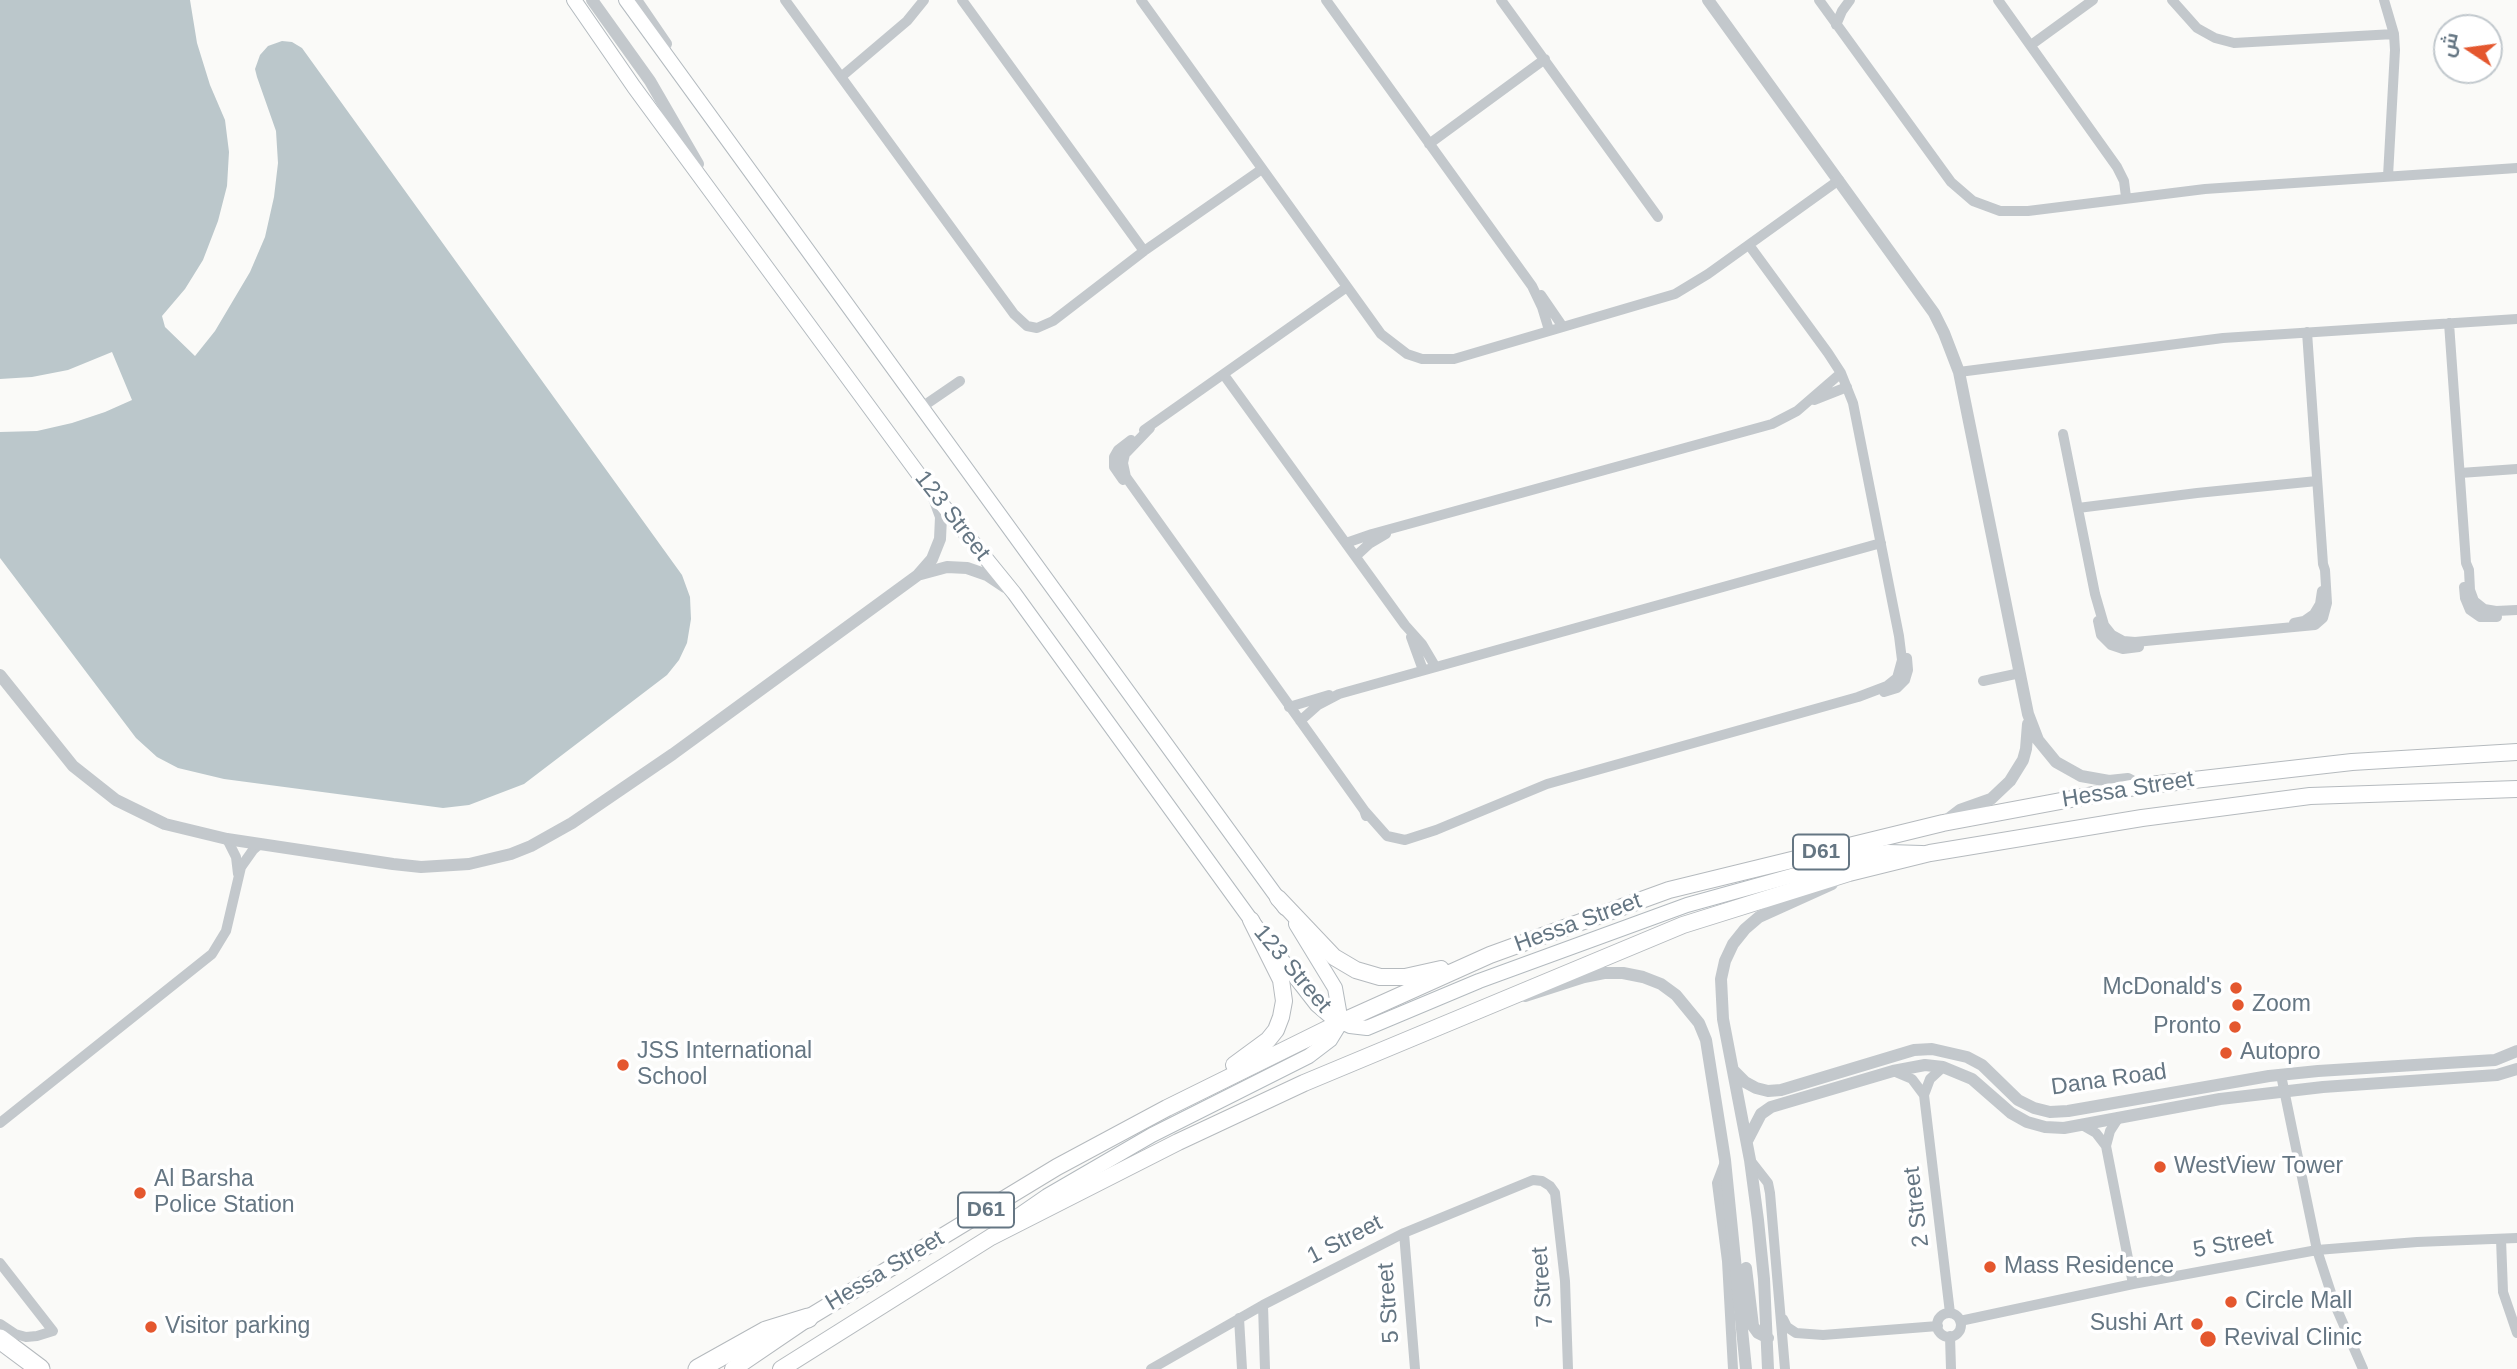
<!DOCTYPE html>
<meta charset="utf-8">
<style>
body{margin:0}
#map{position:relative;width:2517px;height:1369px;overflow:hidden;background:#fafaf8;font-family:Arial,Cairo,sans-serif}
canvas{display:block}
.north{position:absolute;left:2433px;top:14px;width:70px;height:70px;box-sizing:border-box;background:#fff;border:2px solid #c1c8cd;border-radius:50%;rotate:283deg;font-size:19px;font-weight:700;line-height:28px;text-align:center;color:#657683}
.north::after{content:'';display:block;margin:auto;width:24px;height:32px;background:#e4572e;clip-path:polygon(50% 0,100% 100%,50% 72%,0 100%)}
</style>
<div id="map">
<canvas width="2517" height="1369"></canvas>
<div class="north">ش</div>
</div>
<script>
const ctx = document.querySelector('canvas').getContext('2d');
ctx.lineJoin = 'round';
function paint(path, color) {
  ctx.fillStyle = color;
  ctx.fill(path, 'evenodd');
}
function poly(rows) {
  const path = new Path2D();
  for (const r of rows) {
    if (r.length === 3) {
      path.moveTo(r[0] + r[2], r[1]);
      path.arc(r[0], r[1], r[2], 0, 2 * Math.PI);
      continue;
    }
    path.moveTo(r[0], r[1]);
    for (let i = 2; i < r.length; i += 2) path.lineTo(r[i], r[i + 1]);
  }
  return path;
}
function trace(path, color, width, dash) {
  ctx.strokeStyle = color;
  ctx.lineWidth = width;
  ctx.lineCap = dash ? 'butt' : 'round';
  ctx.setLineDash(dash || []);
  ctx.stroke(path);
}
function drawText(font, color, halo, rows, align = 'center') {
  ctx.font = font + ' Arial,sans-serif';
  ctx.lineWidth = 7;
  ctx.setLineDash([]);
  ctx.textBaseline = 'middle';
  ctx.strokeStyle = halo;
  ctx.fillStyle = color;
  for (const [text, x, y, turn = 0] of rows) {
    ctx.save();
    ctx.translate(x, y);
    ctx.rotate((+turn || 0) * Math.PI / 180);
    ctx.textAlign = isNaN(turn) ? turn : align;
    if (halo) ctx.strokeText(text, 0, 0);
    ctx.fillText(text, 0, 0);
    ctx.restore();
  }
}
paint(poly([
 [0,0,190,0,197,43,210,85,225,120,229,152,227,186,218,221,203,260,185,289,162,316,165,327,195,356,215,331,250,272,265,237,274,197,278,163,276,131,257,77,255,69,260,55,268,46,282,41,292,42,302,48,682,575,690,597,691,619,687,643,679,660,667,675,524,784,469,805,443,808,224,779,178,768,157,757,136,738,0,558,0,432,37,431,72,423,105,412,132,400,112,352,68,370,32,377,0,379]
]), '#bbc7cb');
const secondary = poly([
 [574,0,634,87,928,487,1014,593,1251,920,1317,1005,1331,1017,1350,1026,1367,1028,1479,981,1687,905,1867,855,1888,852,1922,853],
 [626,0,1285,908],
 [1005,1225,1047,1196,1152,1135,1309,1056,1330,1040,1341,1022,1335,988,1296,924]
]);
const primary = poly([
 [1278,898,1334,957,1356,970,1380,977,1405,977,1441,969],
 [1234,1065,1268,1040,1276,1030,1281,1017,1284,1001,1281,980,1251,920],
 [733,1369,808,1318,1057,1167,1167,1108,1341,1022,1490,955,1669,890,1943,823,2141,786,2352,762,2517,752],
 [781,1369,991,1237,1178,1142,1304,1083,1683,925,1849,873,1930,853,2142,818,2310,796,2517,789]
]);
const motorway = poly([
 [0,1339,40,1369],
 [698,1369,766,1331,808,1318]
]);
trace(secondary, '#b3babf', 16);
trace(primary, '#b5babe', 18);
trace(motorway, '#b4b9bd', 21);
trace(poly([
 [785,0,1014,314,1027,326,1037,328,1053,321,1144,251,1262,169],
 [962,0,1144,251],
 [1141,0,1381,334,1407,354,1422,359,1454,359,1675,294,1708,274,1839,180],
 [1326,0,1532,286,1542,307,1549,330],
 [1501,0,1658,217],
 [1819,0,1951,182,1973,201,2000,211,2028,211,2205,189,2517,168],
 [1998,0,2117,167,2124,181,2126,197],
 [2172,0,2197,28,2215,38,2234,43,2394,34],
 [2384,0,2394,34,2395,50,2388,176],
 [1836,25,1842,11,1850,0],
 [2031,45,2093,0],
 [841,77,907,21,924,0],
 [1429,144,1545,59],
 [1541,295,1563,327],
 [2449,323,2466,563,2469,570,2470,590,2474,601,2484,609,2496,611,2517,610],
 [1959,372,2223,338,2517,319],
 [1224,375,1405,625,1422,644,1435,666],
 [1814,400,1847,387],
 [922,407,960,381],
 [1150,428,1125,454,1123,463,1126,477,1364,810,1366,816],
 [1144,430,1347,287],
 [2063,434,2095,594,2104,625,2112,635,2123,641,2135,642,2315,625,2323,618,2327,603,2325,570,2323,564,2307,332],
 [2460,473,2517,469],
 [1123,480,1114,467,1114,457,1118,450,1131,440],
 [2078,508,2197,493,2317,481],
 [1346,543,1372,534,1772,424,1797,411,1841,373],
 [1356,556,1369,544,1386,534],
 [2464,587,2465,598,2470,610,2480,617,2497,617],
 [2098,621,2101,635,2111,645,2123,649,2139,647],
 [2294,623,2304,621,2314,614,2320,604,2322,591],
 [1411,637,1423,670],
 [1983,681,2020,673],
 [1884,692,1897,688,1905,680,1908,670,1907,658],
 [1289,707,1329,695],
 [1300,721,1318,705,1339,694,1881,543],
 [1364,810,1387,836,1405,840,1436,830,1547,784,1858,697,1887,686,1897,678,1902,660,1899,636,1853,403,1841,373,1828,353,1749,245],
 [227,839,236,857,238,874],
 [1893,1071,1912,1079,1924,1095,1950,1313],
 [2281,1075,2317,1250,2335,1305,2363,1369],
 [1924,1095,1930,1079,1943,1067],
 [0,1123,212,954,226,931,241,867,253,850,260,844],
 [2082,1125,2096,1133,2106,1146,2133,1284],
 [2106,1146,2110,1131,2119,1117],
 [1750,1160,1768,1183,1770,1193,1785,1369],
 [1725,1162,1717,1183,1727,1261,1733,1369],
 [1404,1233,1415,1369],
 [2501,1239,2503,1292,2517,1333],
 [0,1263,53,1331,37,1336,26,1337,15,1334,0,1324],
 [1263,1305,1265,1369],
 [1949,1325,12],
 [1239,1318,1242,1369],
 [1783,1319,1787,1327,1796,1333,1823,1335,1938,1326],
 [1960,1321,2133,1284,2317,1250,2417,1242,2517,1238],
 [1950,1336,1951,1369],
 [1151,1369,1263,1305,1404,1233,1533,1180,1542,1181,1550,1186,1555,1193,1565,1281,1568,1369]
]), '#c3c8cc', 10);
trace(poly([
 [592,0,650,81,698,164],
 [636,0,666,44],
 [1708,0,1934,313,1944,333,1959,372,2028,714,2038,740,2056,762,2081,776,2109,781,2128,779,2141,786],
 [921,574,947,567,967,568,987,575,1005,587],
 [0,675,73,766,116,800,165,824,227,839,393,864,421,867,469,864,511,854,531,846,572,823,673,754,918,575,932,559,940,539,941,517,934,498],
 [1943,823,1960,810,1991,799,2010,781,2023,760,2026,749,2028,724],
 [1525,996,1584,977,1604,973,1623,973,1643,977,1661,984,1676,995,1699,1023,1706,1040,1725,1160,1746,1369],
 [1734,1071,1745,1082,1756,1088,1768,1091,1781,1090,1914,1050,1932,1049,1967,1057,1982,1065,2018,1100,2034,1108,2050,1112,2068,1111,2269,1076,2318,1071,2495,1060,2517,1051],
 [1747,1141,1761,1114,1771,1107,1893,1071,1925,1065,1943,1067,1972,1079,2011,1113,2027,1122,2045,1127,2064,1128,2220,1099,2323,1087,2497,1075,2517,1069],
 [1746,1268,1753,1326,1758,1333,1768,1338],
 [1768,1369,1764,1279,1758,1220,1750,1160,1723,1019,1721,979,1725,961,1733,944,1745,929,1759,917,1832,884]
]), '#c3c8cc', 12);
trace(secondary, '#fff', 14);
trace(primary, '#fff', 16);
trace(motorway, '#fff', 19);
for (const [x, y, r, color] of [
 [2236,988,7,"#e4572e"],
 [2238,1005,7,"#e4572e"],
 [2235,1027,7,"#e4572e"],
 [2226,1053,7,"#e4572e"],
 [623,1065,7,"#e4572e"],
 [2160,1167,7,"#e4572e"],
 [140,1193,7,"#e4572e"],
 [1990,1267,7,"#e4572e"],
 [2231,1302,7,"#e4572e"],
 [2197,1324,7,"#e4572e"],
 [151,1327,7,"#e4572e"],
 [2208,1339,9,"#e4572e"]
]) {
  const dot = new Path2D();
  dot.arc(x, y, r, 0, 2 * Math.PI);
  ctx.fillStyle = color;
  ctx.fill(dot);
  trace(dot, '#fff', 2.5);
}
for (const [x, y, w] of [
 [1821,852,56],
 [986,1210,56]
]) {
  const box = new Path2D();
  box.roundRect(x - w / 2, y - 17.5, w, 35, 5);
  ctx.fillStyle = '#fff';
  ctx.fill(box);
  trace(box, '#657683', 2);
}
drawText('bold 21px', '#657683', null, [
 ["D61",1821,852],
 ["D61",986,1210]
]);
drawText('23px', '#657683', '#fff', [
 ["123 Street",952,516,52],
 ["Hessa Street",2128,790,-9],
 ["Hessa Street",1578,923,-20],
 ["123 Street",1292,969,50],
 ["Dana Road",2109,1080,-8],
 ["2 Street",1917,1207,-97],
 ["1 Street",1345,1240,-27],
 ["5 Street",2233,1244,-10],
 ["Hessa Street",885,1271,-31],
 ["7 Street",1543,1287,-94],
 ["5 Street",1389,1303,-94]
]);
drawText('23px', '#657683', '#fff', [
 ["McDonald's",2222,988,"right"],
 ["Zoom",2252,1005],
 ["Pronto",2221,1027,"right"],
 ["JSS International",637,1052],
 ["School",637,1078],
 ["Autopro",2240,1053],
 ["WestView Tower",2174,1167],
 ["Al Barsha",154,1180],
 ["Police Station",154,1206],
 ["Mass Residence",2004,1267],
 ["Circle Mall",2245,1302],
 ["Sushi Art",2183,1324,"right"],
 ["Visitor parking",165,1327],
 ["Revival Clinic",2224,1339]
], 'left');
</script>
